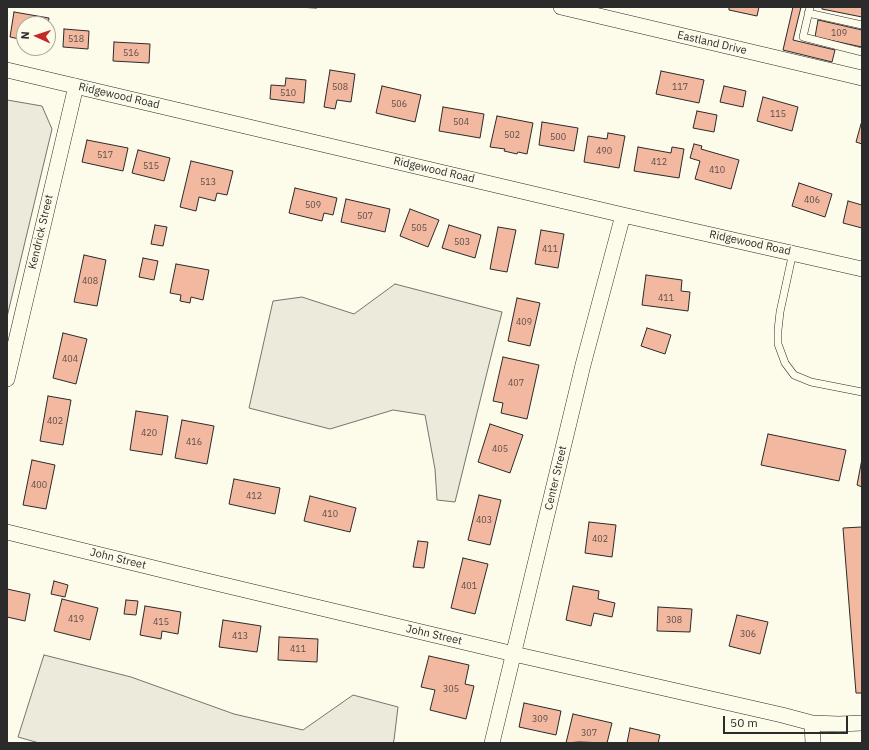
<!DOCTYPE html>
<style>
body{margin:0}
#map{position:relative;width:869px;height:750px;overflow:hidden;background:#fdfbea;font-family:"IBM Plex Sans",sans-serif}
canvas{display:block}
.frame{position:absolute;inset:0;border:8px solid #2b2b2b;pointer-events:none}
.north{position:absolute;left:16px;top:16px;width:40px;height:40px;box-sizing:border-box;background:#fdfbea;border:1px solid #a9a89e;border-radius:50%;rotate:273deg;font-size:11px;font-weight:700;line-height:16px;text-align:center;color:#2b2b2b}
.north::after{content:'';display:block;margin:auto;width:14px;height:18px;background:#c62828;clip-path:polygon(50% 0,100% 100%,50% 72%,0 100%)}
.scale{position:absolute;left:723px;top:716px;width:125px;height:18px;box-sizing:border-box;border:2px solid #2b2b2b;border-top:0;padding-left:5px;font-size:12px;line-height:14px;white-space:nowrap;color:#2b2b2b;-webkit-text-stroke:3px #fdfbea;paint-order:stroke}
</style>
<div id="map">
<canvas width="869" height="750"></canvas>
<div class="frame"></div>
<div class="north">N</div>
<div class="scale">50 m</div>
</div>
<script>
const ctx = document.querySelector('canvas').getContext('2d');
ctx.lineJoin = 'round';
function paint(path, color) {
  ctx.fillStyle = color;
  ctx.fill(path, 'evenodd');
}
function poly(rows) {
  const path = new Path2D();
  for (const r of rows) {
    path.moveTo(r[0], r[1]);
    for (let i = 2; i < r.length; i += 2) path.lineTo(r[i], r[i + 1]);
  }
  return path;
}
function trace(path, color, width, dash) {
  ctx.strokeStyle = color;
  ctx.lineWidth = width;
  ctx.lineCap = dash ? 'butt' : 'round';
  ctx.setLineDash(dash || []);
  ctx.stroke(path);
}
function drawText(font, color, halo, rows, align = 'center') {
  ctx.font = font + ' "IBM Plex Sans",sans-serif';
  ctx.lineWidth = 3;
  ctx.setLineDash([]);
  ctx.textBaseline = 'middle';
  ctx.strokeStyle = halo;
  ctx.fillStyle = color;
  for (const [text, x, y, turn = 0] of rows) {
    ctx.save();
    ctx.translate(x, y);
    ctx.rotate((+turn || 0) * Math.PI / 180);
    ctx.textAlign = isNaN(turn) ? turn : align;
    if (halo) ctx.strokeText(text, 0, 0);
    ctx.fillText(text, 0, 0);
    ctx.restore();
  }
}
const green = poly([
 [7,100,42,106,52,129,7,317,7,100],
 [395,284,502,312,455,502,437,500,435,469,425,415,393,410,330,429,249,408,273,301,302,297,354,314,395,284],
 [44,655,131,677,234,714,303,730,353,695,398,707,394,740,393,743,39,743,18,737,44,655]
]);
paint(green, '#ecebdb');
trace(green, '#74746e', 1);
const building = poly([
 [295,7,317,7,317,8,295,7],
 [729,7,759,7,757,16,729,10,729,7],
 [793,7,801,7,793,40,835,50,832,62,783,50,793,7],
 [822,7,862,7,862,17,822,9,822,7],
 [14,12,49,18,48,24,24,24,24,40,10,37,14,12],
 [818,20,862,30,862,47,815,37,818,20],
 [64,29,89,31,88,49,63,47,64,29],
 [114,42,150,44,149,63,113,61,114,42],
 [330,70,355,74,351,102,337,100,335,109,324,107,330,70],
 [661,71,704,80,699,103,656,94,661,71],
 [286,78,306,80,304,103,270,99,271,85,285,86,286,78],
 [382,86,421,95,415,122,376,113,382,86],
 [724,86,746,91,743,107,720,102,724,86],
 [763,97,798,107,792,131,757,121,763,97],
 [443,107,484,114,480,138,439,131,443,107],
 [697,111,717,115,714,132,693,128,697,111],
 [497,116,533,123,527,154,518,152,517,154,504,151,505,149,490,147,497,116],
 [542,122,578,128,574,151,539,145,542,122],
 [861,124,862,124,862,144,856,142,861,124],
 [608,133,625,136,619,168,584,162,588,136,607,139,608,133],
 [87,140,128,148,123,171,82,162,87,140],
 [694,144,702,146,701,149,739,160,731,189,695,179,700,161,690,158,694,144],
 [638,147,671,153,672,147,684,149,679,178,634,171,638,147],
 [138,150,170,158,164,181,132,173,138,150],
 [191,161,233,171,227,195,217,193,215,201,199,197,196,211,180,207,191,161],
 [799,183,832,194,825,217,792,206,799,183],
 [295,188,337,198,333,215,324,213,322,221,289,213,295,188],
 [346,199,390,209,385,232,341,222,346,199],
 [848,201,862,205,862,228,843,223,848,201],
 [410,209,439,220,428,247,400,236,410,209],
 [155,225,167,227,163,246,151,244,155,225],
 [449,225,481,235,475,258,442,248,449,225],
 [498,227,516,230,507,272,490,269,498,227],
 [541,230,564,234,558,268,535,264,541,230],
 [84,255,106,260,97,306,74,302,84,255],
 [143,258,158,261,154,280,139,277,143,258],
 [176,264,209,270,203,300,191,297,190,303,180,301,181,295,170,293,176,264],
 [646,275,682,280,681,291,690,292,688,311,642,305,646,275],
 [517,298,540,303,530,346,508,341,517,298],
 [647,328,671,335,665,354,641,346,647,328],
 [63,333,87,339,76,384,53,378,63,333],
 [503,357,539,365,527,419,501,413,503,403,493,401,503,357],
 [48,396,71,400,63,445,40,441,48,396],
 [136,411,168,416,162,455,130,450,136,411],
 [182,420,214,426,207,464,175,458,182,420],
 [490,424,523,435,510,473,478,462,490,424],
 [768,434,846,450,839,481,761,465,768,434],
 [862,459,862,487,857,485,862,459],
 [32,460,55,465,46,509,23,505,32,460],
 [234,479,280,488,275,514,229,504,234,479],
 [479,495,501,500,490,545,468,540,479,495],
 [310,496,356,508,350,532,304,521,310,496],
 [589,522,616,525,612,557,585,553,589,522],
 [862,527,862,693,856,693,843,528,862,527],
 [418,541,428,542,424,568,413,567,418,541],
 [463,558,488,564,475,614,451,608,463,558],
 [54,581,68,585,65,597,51,594,54,581],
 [573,586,599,591,598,599,615,603,612,617,594,613,591,626,566,620,573,586],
 [7,589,30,594,25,621,7,617,7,589],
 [62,599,98,608,90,640,54,631,62,599],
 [126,600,138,601,136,615,124,614,126,600],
 [145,606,181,612,178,634,162,631,161,639,140,635,145,606],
 [658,607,692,609,690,632,657,631,658,607],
 [737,615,768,622,760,654,729,646,737,615],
 [223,620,261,626,257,652,219,647,223,620],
 [279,637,318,639,317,662,278,660,279,637],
 [429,656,469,665,465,684,474,686,466,719,430,710,435,690,421,687,429,656],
 [524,703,561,711,556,735,519,727,524,703],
 [573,714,612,723,607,743,579,742,566,743,573,714],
 [630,728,660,735,658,743,627,743,630,728]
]);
paint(building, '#f2b8a0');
trace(building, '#2b2b2b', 1);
const lane = poly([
 [810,7,803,37,862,52],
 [808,13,862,25],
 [793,252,780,312,778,330,778,344,785,363,794,375,811,382,862,392]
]);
const street = poly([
 [561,7,862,78],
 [7,70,623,215,862,269],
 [7,379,76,86],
 [7,532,203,580,514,654,782,715,812,723,839,724,862,723],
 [812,723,813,743],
 [492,743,583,365,623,215]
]);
trace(lane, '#2b2b2b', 8);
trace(street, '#2b2b2b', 16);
trace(lane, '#fdfbea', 7);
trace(street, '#fdfbea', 15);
drawText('9px', '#5d4e48', null, [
 ["109",839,33],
 ["518",76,39],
 ["516",131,53],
 ["508",340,87],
 ["117",680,87],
 ["510",288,93],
 ["506",399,104],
 ["115",778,114],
 ["504",461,122],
 ["502",512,135],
 ["500",558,137],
 ["490",604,151],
 ["517",105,155],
 ["412",659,162],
 ["515",151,166],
 ["410",717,170],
 ["513",208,182],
 ["406",812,200],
 ["509",313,205],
 ["507",365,216],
 ["505",419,228],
 ["503",462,242],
 ["411",550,249],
 ["408",90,281],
 ["411",666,298],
 ["409",524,322],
 ["404",70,359],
 ["407",516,383],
 ["402",55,421],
 ["420",149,433],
 ["416",194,442],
 ["405",500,449],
 ["400",39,485],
 ["412",254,496],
 ["410",330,514],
 ["403",484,520],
 ["402",600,539],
 ["401",469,586],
 ["419",76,619],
 ["308",674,620],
 ["415",161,622],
 ["306",748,634],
 ["413",240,636],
 ["411",298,649],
 ["305",451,689],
 ["309",540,719],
 ["307",589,733]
]);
drawText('11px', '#2b2b2b', '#fdfbea', [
 ["Eastland Drive",712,43,13],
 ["Ridgewood Road",119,96,13],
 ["Ridgewood Road",434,170,13],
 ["Kendrick Street",41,232,-77],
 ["Ridgewood Road",750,243,12],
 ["Center Street",556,478,-77],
 ["John Street",118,559,14],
 ["John Street",434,635,13]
]);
</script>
